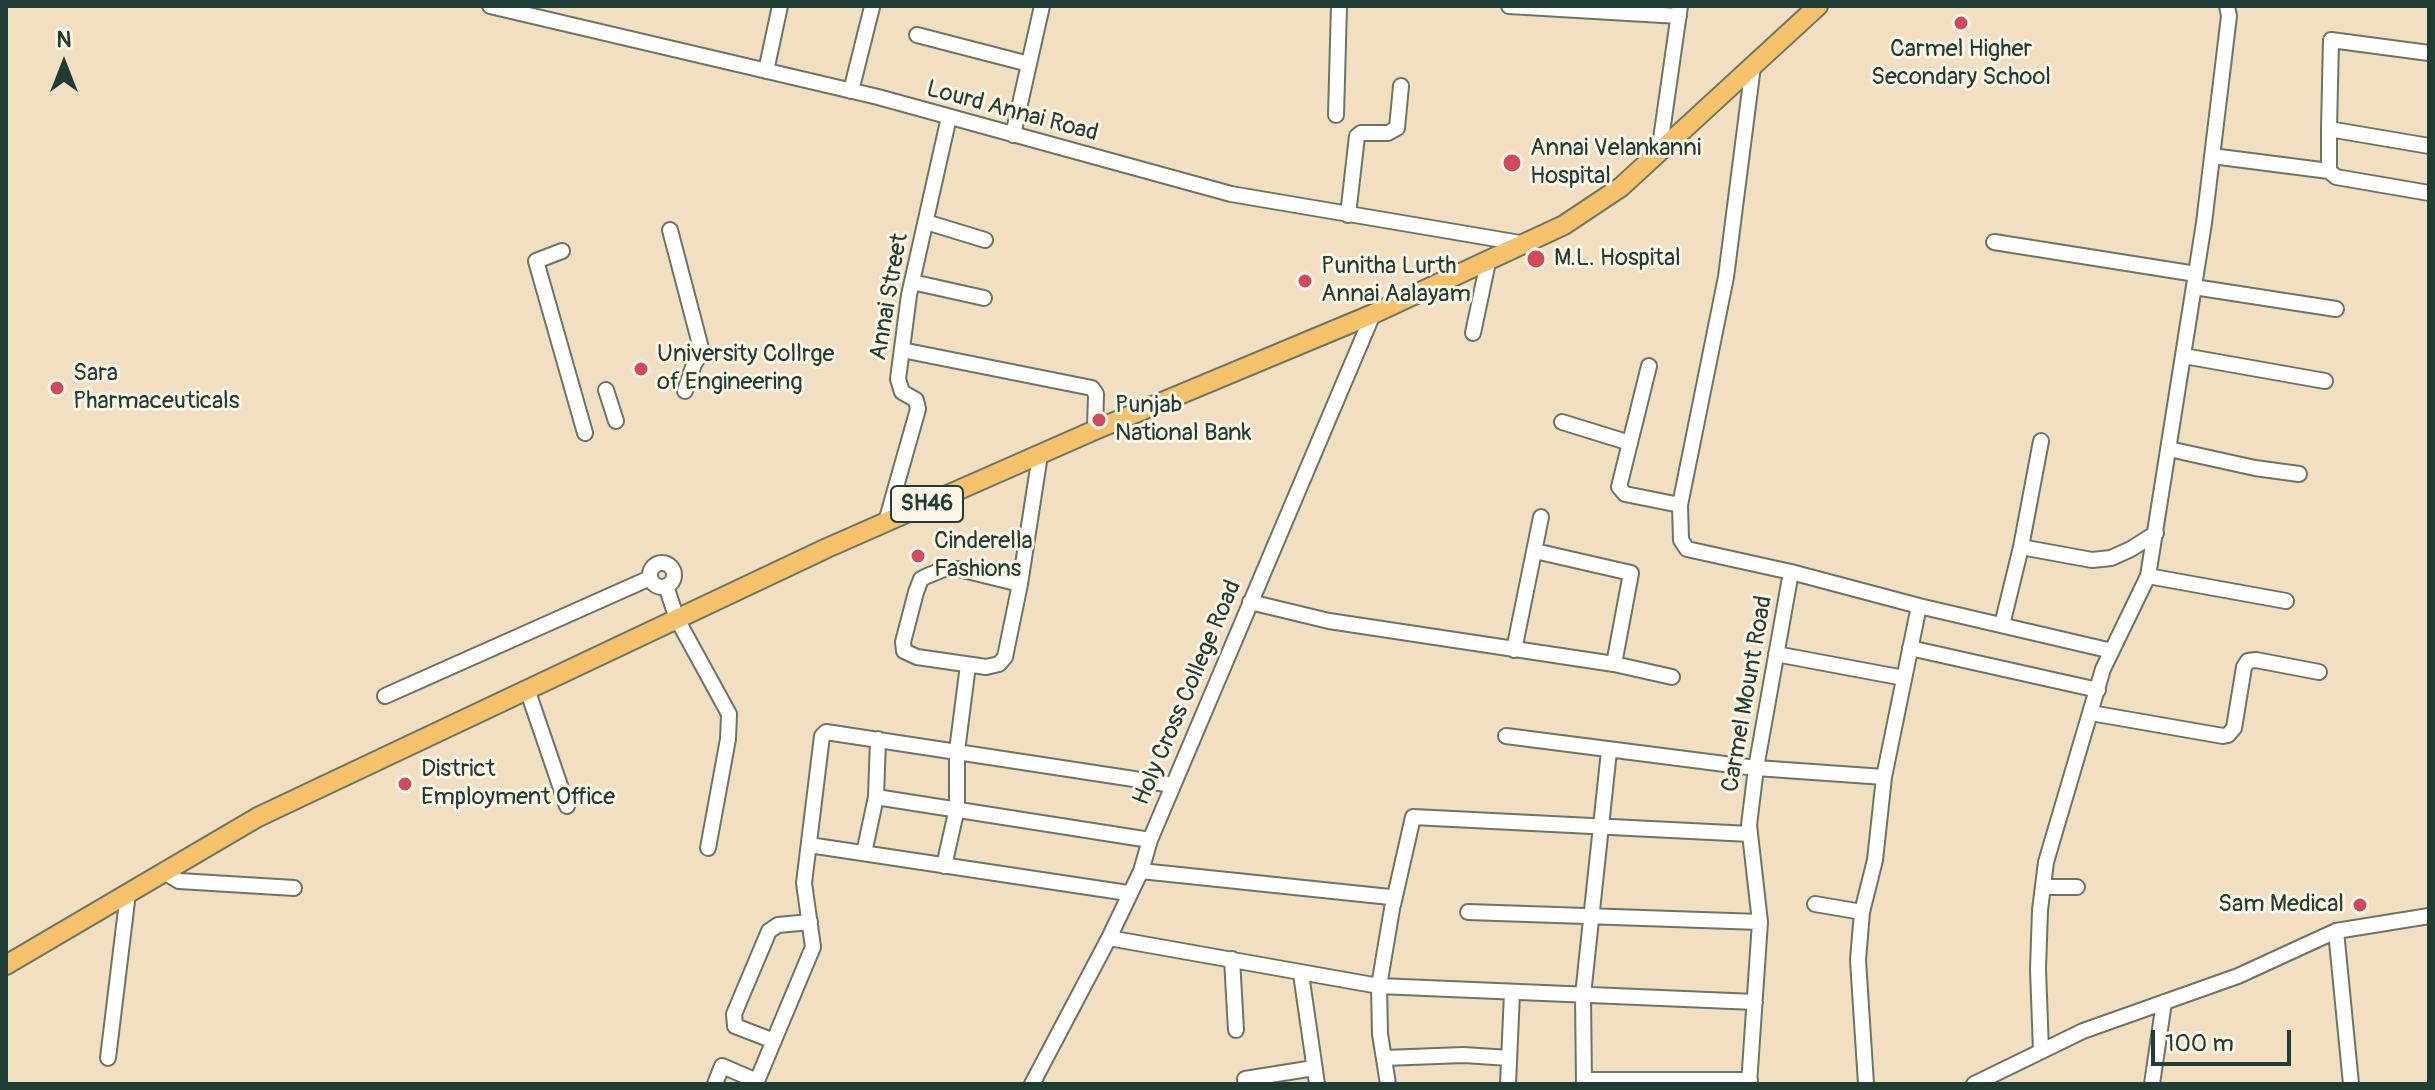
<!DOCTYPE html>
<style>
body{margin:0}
#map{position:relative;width:2435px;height:1090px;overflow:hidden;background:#f2dec0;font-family:Pangolin,sans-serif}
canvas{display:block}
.frame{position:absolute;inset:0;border:8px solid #1f3d34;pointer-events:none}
.north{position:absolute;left:24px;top:24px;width:80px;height:80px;-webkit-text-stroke:6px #fcf5e5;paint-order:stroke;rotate:0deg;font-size:22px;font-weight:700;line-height:32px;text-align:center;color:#1f3d34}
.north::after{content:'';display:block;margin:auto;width:28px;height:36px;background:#1f3d34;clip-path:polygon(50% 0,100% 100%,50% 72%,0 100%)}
.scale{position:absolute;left:2151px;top:1030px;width:140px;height:36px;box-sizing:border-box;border:4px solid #1f3d34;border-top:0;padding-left:10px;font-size:24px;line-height:28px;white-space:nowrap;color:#1f3d34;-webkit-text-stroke:6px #fcf5e5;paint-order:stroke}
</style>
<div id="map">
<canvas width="2435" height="1090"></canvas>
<div class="frame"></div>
<div class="north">N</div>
<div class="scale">100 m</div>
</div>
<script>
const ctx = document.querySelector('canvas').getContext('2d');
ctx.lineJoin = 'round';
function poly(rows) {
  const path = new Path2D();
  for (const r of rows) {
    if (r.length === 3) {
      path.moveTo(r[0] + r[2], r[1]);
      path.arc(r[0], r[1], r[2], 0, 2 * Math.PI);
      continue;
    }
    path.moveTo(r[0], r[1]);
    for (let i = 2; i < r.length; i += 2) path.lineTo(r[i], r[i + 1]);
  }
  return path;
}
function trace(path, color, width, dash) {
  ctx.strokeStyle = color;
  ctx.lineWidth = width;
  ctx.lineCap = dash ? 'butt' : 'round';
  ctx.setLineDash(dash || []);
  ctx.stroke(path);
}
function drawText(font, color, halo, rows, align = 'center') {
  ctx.font = font + ' Pangolin,sans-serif';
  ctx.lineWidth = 6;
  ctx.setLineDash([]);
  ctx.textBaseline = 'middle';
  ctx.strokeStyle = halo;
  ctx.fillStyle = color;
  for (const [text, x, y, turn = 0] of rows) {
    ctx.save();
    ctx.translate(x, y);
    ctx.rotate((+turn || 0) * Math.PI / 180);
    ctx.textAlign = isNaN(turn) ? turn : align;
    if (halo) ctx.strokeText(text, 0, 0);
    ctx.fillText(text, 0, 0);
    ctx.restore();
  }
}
const minor = poly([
 [490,6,878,97,1231,194,1526,244],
 [1509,6,1679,16],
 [917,35,1029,64],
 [2429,53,2331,40,2329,129,2329,171,2336,177,2429,193],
 [766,71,780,6],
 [851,91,872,7],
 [1336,115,1339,6],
 [2329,129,2429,146],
 [1013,135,1042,6],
 [1659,153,1680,6],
 [2212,156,2329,171],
 [1348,215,1357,136,1361,133,1388,133,1397,128,1401,86],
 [926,222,985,240],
 [670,230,702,352,694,364,685,391],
 [1994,242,2196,274],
 [562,251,536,261,585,433],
 [912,282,984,298],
 [2194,287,2336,309],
 [1473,333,1488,262],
 [902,350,1092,388,1096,394,1095,430],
 [2184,356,2325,381],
 [1649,366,1619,487,1625,494,1680,505],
 [606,390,616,421],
 [1562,422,1630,443],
 [2169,449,2255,468,2299,474],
 [886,522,918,409,916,400,902,392,898,379,909,295,949,117],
 [2021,547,2092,560,2111,558,2131,549,2156,533],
 [1535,551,1631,573,1614,664],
 [662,575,12],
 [1791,572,1919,606,2112,651],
 [2148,576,2286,601],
 [1020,584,959,569,944,569,927,576,921,579,916,592,903,642,904,651,917,657,986,667,999,664,1005,657,1020,584,1040,455],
 [666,586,677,619,729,714,728,739,708,848],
 [1250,602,1329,621,1614,664,1672,677],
 [2002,625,2021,547,2041,441],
 [1910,648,2098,690],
 [1514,650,1541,517],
 [1776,654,1904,678],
 [527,689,567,806],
 [385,696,650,578],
 [2091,713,2223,736,2228,735,2234,728,2244,667,2248,661,2256,660,2319,672],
 [1506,736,1756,768,1884,777],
 [876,797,1150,840],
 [809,845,1128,893],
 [864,853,876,797,878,739],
 [944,866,957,808,957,751,968,665],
 [1141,871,1390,897,1393,903,1379,986,1380,1034,1388,1084],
 [164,872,179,881,294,888],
 [2043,887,2077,887],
 [1815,904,1862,912],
 [1393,905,1413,817,1750,834],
 [1468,912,1760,922],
 [2336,931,2351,1084],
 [1109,938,1379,986,1755,1002],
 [1232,959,1236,1030],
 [1301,974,1317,1084],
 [774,1041,735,1026,734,1014,769,931,778,925,810,922],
 [2041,1051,2038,969,2040,910,2046,862,2103,669,2148,576,2204,223,2229,16,2227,6],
 [108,1058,128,893],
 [1384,1058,1464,1055,1509,1058],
 [1584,1080,1750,1080],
 [715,1084,722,1066,757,1081,813,947,804,883,822,736,826,732,1173,785],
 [1032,1084,1109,938,1141,871,1150,840,1373,314],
 [1246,1084,1245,1079,1314,1068],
 [1508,1084,1512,993],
 [1584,1084,1583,995,1609,751],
 [1749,1084,1760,922,1749,825,1756,768,1791,572,1687,549,1681,540,1680,505,1726,277,1753,66],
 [1866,1084,1858,960,1862,912,1875,860,1884,777,1919,606],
 [1974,1084,2083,1031,2238,976,2336,931,2429,916],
 [2152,1084,2164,1002]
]);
const major = poly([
 [6,965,258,817,827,548,1095,430,1373,314,1564,225,1621,187,1818,6]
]);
trace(minor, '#697565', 18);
trace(major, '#697565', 22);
trace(minor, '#fff', 14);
trace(major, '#f5c16b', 18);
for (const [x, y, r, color] of [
 [1961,23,8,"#d1495b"],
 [1512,163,10,"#d1495b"],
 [1536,259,10,"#d1495b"],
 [1305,281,8,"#d1495b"],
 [641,369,8,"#d1495b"],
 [57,388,8,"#d1495b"],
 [1099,420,8,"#d1495b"],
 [918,556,8,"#d1495b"],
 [405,784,8,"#d1495b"],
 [2360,905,8,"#d1495b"]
]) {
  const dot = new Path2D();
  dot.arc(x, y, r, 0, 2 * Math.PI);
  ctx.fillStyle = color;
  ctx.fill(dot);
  trace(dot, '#fcf5e5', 3);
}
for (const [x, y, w] of [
 [927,504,72]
]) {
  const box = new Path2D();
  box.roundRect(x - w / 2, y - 18, w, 36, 6);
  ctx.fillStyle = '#fcf5e5';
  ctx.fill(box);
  trace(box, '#1f3d34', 2);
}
drawText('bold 22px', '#1f3d34', null, [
 ["SH46",927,504]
]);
drawText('24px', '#1f3d34', '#fcf5e5', [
 ["Carmel Higher",1961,50,"center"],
 ["Secondary School",1961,78,"center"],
 ["Annai Velankanni",1530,149],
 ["Hospital",1530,177],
 ["M.L. Hospital",1554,259],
 ["Punitha Lurth",1321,267],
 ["Annai Aalayam",1321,295],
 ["University Collrge",657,355],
 ["of Engineering",657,383],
 ["Sara",73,374],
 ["Pharmaceuticals",73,402],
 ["Punjab",1115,406],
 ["National Bank",1115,434],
 ["Cinderella",934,542],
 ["Fashions",934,570],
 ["District",421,770],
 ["Employment Office",421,798],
 ["Sam Medical",2344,905,"right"]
], 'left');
drawText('24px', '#1f3d34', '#fcf5e5', [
 ["Lourd Annai Road",1012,112,15],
 ["Annai Street",890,297,-80],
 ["Holy Cross College Road",1188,693,-67],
 ["Carmel Mount Road",1748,694,-80]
]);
</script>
